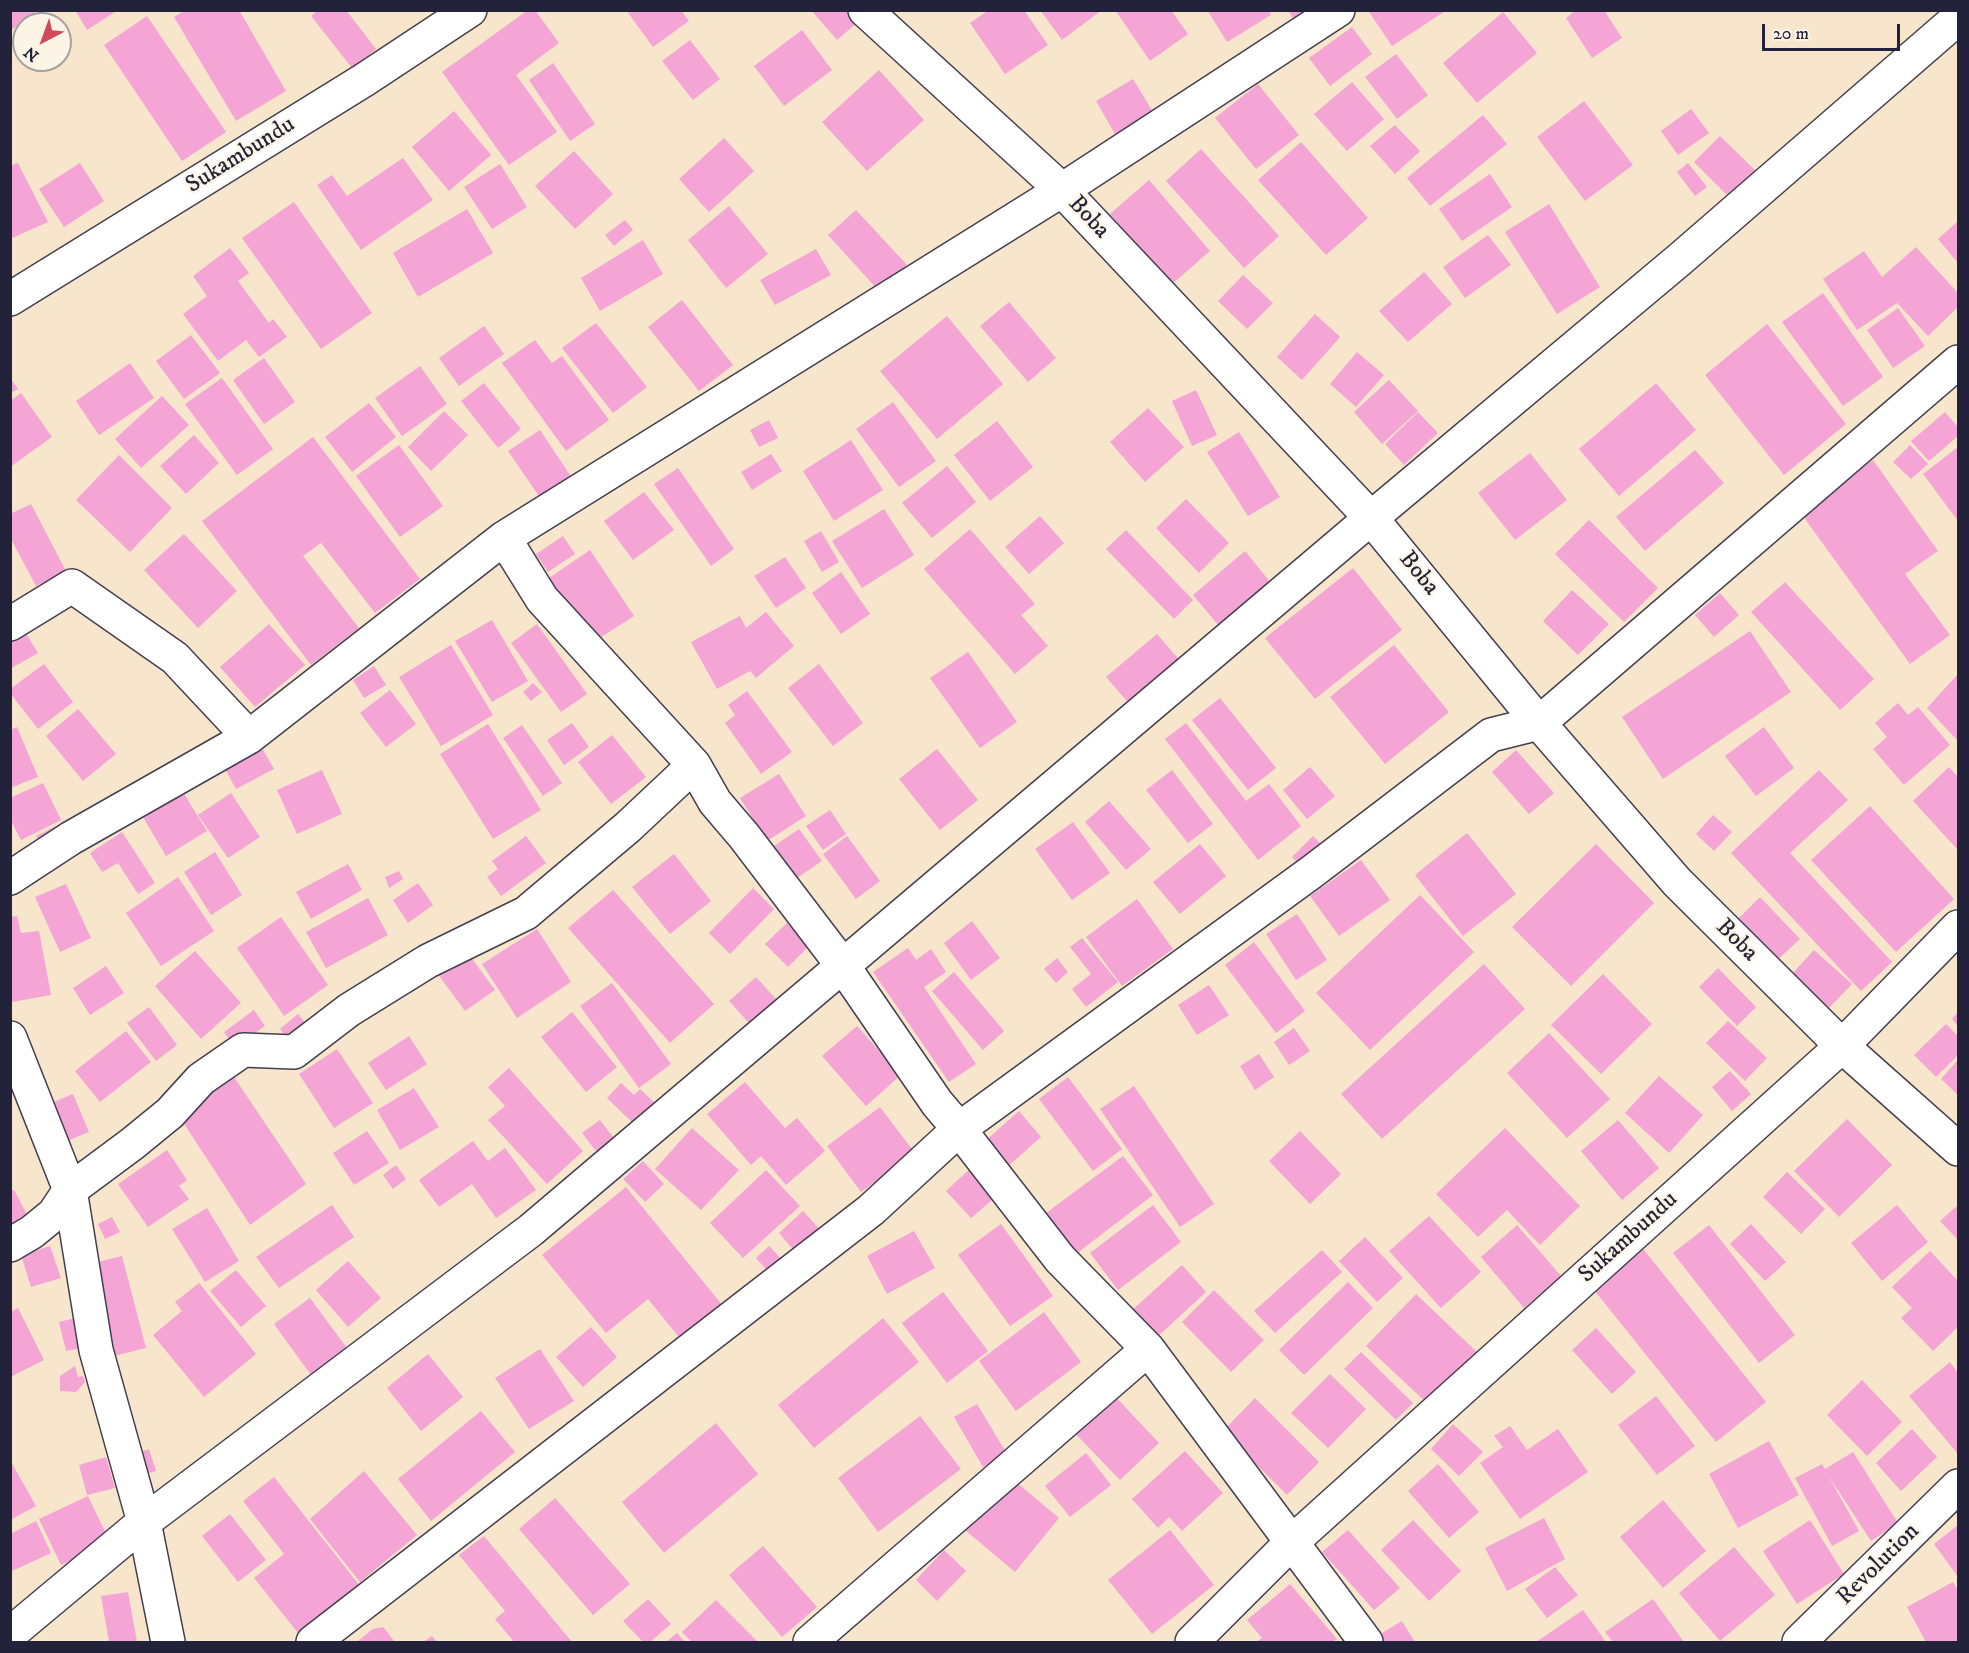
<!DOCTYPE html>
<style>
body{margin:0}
#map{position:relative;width:1969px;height:1653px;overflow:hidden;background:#f7e5cc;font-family:"IM FELL DW Pica",serif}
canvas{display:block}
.frame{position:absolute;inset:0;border:12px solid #22223b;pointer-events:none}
.north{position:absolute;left:12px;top:12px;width:60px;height:60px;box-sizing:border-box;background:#fcf5e5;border:2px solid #a5a1a1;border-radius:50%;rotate:221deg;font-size:16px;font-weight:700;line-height:24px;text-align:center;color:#22223b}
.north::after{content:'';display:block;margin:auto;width:21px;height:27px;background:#d1495b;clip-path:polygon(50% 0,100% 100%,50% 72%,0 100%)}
.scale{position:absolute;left:1762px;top:24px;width:138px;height:27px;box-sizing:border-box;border:3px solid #22223b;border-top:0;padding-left:8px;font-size:18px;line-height:21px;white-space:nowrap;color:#22223b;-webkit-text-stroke:4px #fcf5e5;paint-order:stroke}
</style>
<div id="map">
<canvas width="1969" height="1653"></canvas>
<div class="frame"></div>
<div class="north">N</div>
<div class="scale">20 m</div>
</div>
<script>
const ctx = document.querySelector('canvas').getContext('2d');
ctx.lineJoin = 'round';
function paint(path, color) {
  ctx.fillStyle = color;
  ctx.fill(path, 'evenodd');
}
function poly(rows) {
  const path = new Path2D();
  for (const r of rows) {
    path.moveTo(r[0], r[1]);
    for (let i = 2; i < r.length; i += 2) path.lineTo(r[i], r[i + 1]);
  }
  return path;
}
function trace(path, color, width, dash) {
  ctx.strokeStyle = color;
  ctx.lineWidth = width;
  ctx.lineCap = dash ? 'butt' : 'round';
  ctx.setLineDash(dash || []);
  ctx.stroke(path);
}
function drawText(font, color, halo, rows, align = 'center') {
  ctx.font = font + ' "IM FELL DW Pica",serif';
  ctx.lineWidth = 4.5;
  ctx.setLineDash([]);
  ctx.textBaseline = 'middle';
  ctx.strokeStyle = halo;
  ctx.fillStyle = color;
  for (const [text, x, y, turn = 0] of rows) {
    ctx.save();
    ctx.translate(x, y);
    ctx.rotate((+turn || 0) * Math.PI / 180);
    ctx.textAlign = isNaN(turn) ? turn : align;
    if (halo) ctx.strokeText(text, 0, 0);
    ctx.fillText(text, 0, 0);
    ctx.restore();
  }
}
paint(poly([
 [10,10,33,10,35,14,10,31],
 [75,10,118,10,87,30],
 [186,10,239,10,286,91,236,121,174,17],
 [318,10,346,10,376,49,352,68,311,16],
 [528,10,535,10,559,43,516,75,557,132,509,165,442,72],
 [626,10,681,10,689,21,653,47],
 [811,10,848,10,858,22,837,40],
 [989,10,1024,10,1048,45,1005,74,970,23],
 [1040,10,1102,10,1062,40],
 [1115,10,1171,10,1188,34,1150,61],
 [1207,10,1268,10,1271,15,1227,42],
 [1288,10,1309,10,1293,19],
 [1371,10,1447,10,1392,46,1369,12],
 [1576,10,1604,10,1622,38,1592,58,1566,18],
 [1503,12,1537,53,1477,103,1443,63],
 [147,16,226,132,182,161,104,45],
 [1352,27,1372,54,1330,86,1309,58],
 [802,30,832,70,784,106,754,66],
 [690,40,720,79,693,100,662,61],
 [1396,54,1428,95,1397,119,1365,77],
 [553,63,595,124,570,141,529,80],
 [879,70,924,120,867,171,822,122],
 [1133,79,1153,112,1115,134,1096,101],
 [1352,82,1384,119,1347,151,1314,114],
 [1258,84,1299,135,1256,169,1215,118],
 [1584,101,1633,165,1585,201,1537,137],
 [1691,109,1709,133,1678,155,1661,131],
 [454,111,491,155,449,191,412,147],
 [1483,115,1507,144,1430,206,1407,178],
 [1395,125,1420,151,1395,174,1370,146],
 [1720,136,1761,176,1735,203,1694,162],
 [724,138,754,171,709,212,679,179],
 [1301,142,1368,218,1326,255,1258,180],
 [1201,149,1279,236,1244,268,1166,181],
 [574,151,613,194,575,229,535,186],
 [403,158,433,200,361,250,317,185,332,175,347,196],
 [18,163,48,222,10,239,10,166],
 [80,163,104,201,64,227,39,189],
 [1688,163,1707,187,1695,196,1677,172],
 [500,164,527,207,492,229,464,187],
 [1490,174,1512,207,1462,241,1439,209],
 [1149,180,1210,251,1171,285,1110,214],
 [294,202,372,313,321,349,242,238],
 [1549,204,1600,287,1557,314,1505,232],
 [729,206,768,254,726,288,688,240],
 [467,209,493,253,418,297,393,253],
 [856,210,907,265,879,291,828,235],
 [625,220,633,230,614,246,605,235],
 [1958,221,1958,263,1938,239],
 [1488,235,1511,265,1465,298,1443,267],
 [643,240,663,274,600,311,581,278],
 [1916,247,1958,293,1958,307,1928,336,1897,303,1857,330,1823,279,1864,251,1882,277],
 [230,248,249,273,238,281,269,323,273,319,287,337,259,357,246,340,218,361,183,314,207,296,193,276],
 [816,249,831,275,775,305,760,280],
 [1424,272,1452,304,1408,342,1379,311],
 [1243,275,1273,303,1247,329,1218,301],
 [1823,293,1883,377,1843,406,1782,322],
 [682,300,733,365,699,391,648,327],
 [1009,302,1056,358,1028,382,980,326],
 [1898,308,1925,346,1893,368,1867,330],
 [1315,314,1340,337,1302,380,1277,357],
 [947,316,1003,384,937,439,880,371],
 [596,323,647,387,613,413,562,348],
 [1767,324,1846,424,1784,475,1705,375],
 [484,326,504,354,459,386,439,358],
 [191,335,220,373,184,399,156,361],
 [535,340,552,363,562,356,609,420,566,451,502,363],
 [1357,352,1384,375,1356,407,1330,384],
 [264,358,295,402,264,424,233,380],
 [130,363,154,398,99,435,76,401],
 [420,366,447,404,402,436,375,398],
 [10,378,18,389,10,393],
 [222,378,273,449,237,475,185,404],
 [1389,380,1418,411,1382,444,1354,412],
 [484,383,521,429,498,448,461,401],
 [1656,383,1696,430,1619,496,1579,449],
 [1196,390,1217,435,1192,446,1172,401],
 [21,393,52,437,10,467,10,401],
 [162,396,189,425,141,468,115,439],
 [893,402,936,461,899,487,856,429],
 [369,403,396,437,352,472,325,437],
 [1148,408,1184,447,1145,482,1110,442],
 [444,411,468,435,431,471,408,447],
 [1418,412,1438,433,1404,465,1385,444],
 [1945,412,1958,427,1958,436,1929,461,1911,441],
 [769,420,778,438,759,447,750,430],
 [997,421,1033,467,990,501,954,455],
 [540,430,576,484,545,505,508,451],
 [1239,432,1280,497,1248,516,1207,452],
 [194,435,219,463,186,494,160,466],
 [313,437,420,579,375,613,321,543,303,556,359,628,311,665,202,521],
 [851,440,883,490,834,521,803,471],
 [399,445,443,506,400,537,356,476],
 [1910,445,1928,464,1911,479,1893,462],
 [1958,447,1958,521,1923,474],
 [1695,450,1724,483,1645,551,1616,517],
 [1530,453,1567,500,1515,540,1478,493],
 [771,454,782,471,752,490,741,472],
 [119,455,172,508,130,552,76,500],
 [1873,460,1938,551,1905,574,1950,635,1910,664,1800,512],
 [947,466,976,502,932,538,902,503],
 [678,468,734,549,711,566,654,484],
 [644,492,674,530,633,560,604,521],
 [1186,499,1229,543,1199,573,1156,528],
 [31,504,66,571,36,586,10,537,10,514],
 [884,509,914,555,862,588,832,541],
 [1040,516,1064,543,1029,574,1005,547],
 [1589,520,1658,588,1624,622,1555,554],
 [970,529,1035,604,1021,615,1048,646,1015,674,924,569],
 [1126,530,1193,600,1174,619,1106,549],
 [821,531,839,562,822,572,804,541],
 [184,534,237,591,198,628,144,570],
 [563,536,575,554,548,572,536,554],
 [590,550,634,616,589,645,546,580],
 [1245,551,1271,583,1219,626,1193,595],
 [785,557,806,588,776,608,754,576],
 [1353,568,1402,630,1315,699,1265,638],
 [841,572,870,614,841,634,812,593],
 [1785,582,1874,679,1840,710,1751,612],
 [1572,590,1609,624,1578,655,1543,621],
 [1720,593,1739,615,1714,637,1695,615],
 [766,612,794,646,756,678,750,671,717,689,691,642,740,616,746,628],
 [492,620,528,681,492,702,455,641],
 [269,624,305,665,255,707,220,667],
 [537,624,587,694,561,712,511,643],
 [22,627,38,653,10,669,10,634],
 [1750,631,1791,692,1663,779,1622,717],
 [1157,634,1188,670,1138,714,1106,677],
 [451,645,493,715,441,746,399,677],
 [1394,645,1449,712,1385,764,1330,697],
 [968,652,1017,722,980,748,930,678],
 [44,664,73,702,38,729,10,693,10,689],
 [819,664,863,723,833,746,788,688],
 [374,666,386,685,364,698,353,680],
 [1958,674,1958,741,1927,708],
 [533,683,542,692,531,701,523,692],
 [390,690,416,724,386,747,360,713],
 [747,691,792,752,761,774,725,723,735,715,728,705],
 [1220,698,1276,768,1248,790,1192,720],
 [1898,703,1908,715,1918,707,1950,745,1904,785,1873,749,1887,737,1875,723],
 [78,709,116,754,83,781,46,736],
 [572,723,589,747,564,765,547,740],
 [1186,723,1246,801,1269,784,1301,826,1258,860,1165,739],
 [488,724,541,810,493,839,440,754],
 [522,725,562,783,543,796,503,738],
 [17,727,38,777,10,788,10,730],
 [1764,727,1794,768,1756,796,1725,756],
 [612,735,646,777,611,804,578,762],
 [258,741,274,769,236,789,220,760],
 [937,749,978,800,940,830,899,779],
 [1516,750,1554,793,1529,814,1492,772],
 [1310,767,1335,796,1307,819,1283,790],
 [1949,767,1958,777,1958,850,1913,801],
 [322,770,342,814,297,834,277,790],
 [1172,770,1213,824,1188,843,1146,790],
 [1819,770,1848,800,1790,853,1892,962,1861,991,1731,853],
 [779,774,806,816,767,841,740,798],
 [43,783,61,820,21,840,10,819,10,798],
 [183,792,207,831,166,856,143,817],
 [231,793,260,837,228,858,198,815],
 [1109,801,1151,849,1126,870,1085,822],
 [1870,806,1954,899,1896,952,1811,860],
 [830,810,846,834,823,850,806,826],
 [1713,815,1732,832,1714,851,1696,834],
 [1073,822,1110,873,1072,900,1035,849],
 [62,823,68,834,41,846,36,836],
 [799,829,822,861,797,878,774,846],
 [122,832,155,883,138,894,118,863,102,872,90,853],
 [1467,833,1516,894,1463,936,1415,875],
 [526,836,546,863,501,896,487,877,498,869,492,861],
 [847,836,880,881,856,899,823,854],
 [1313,836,1327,850,1306,871,1292,857],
 [1200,844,1226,876,1180,914,1153,882],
 [1596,844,1654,903,1571,986,1512,927],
 [215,852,242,895,211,915,184,872],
 [674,854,711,901,670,934,632,887],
 [1361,860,1390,900,1339,936,1310,896],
 [348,864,362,890,311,919,296,892],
 [399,871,403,879,389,888,385,877],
 [178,877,214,931,161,966,126,913],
 [418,883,433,905,408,923,393,900],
 [66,884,91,938,60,952,35,897],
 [753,888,774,909,730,954,709,933],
 [613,890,714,1004,670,1043,568,928],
 [1420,895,1474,952,1370,1050,1316,993],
 [1760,897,1800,939,1773,964,1734,923],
 [368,898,388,935,326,968,306,932],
 [1137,899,1173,949,1122,986,1086,937],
 [1297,914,1327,960,1296,980,1266,934],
 [17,916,21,933,39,931,51,995,12,1002,10,993,10,917],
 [281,917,328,985,284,1016,237,948],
 [972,921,1000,958,971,980,944,943],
 [787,923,809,946,788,967,765,944],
 [537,929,571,982,517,1018,482,964],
 [1082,938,1118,982,1086,1007,1072,989,1091,974,1070,947],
 [1254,942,1305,1011,1276,1033,1225,965],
 [464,948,495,990,465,1011,434,969],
 [908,948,916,960,931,949,946,972,924,987,976,1064,949,1082,873,972],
 [1814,950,1852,984,1829,1008,1792,974],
 [195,951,241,1003,201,1039,155,986],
 [1057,958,1068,972,1056,983,1044,969],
 [1484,964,1525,1009,1382,1139,1341,1094],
 [106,966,124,993,90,1015,73,988],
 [1718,968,1756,1007,1737,1026,1699,987],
 [954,972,1004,1031,983,1050,932,991],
 [1603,974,1652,1024,1601,1074,1551,1025],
 [756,977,776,999,749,1023,729,1001],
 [612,983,671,1064,639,1088,580,1006],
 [1209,985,1229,1015,1197,1035,1178,1005],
 [149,1007,177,1045,156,1061,127,1023],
 [254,1010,265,1026,235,1047,224,1032],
 [572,1012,617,1067,586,1092,541,1037],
 [1958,1012,1958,1026,1952,1019],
 [298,1014,309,1027,291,1042,280,1029],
 [1728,1021,1767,1058,1745,1081,1706,1043],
 [1946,1024,1958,1036,1958,1055,1936,1077,1914,1055],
 [857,1026,901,1075,866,1106,822,1056],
 [1294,1028,1310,1051,1289,1065,1274,1042],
 [126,1031,151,1062,100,1102,75,1071],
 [1549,1033,1610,1099,1567,1138,1507,1073],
 [409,1036,427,1064,386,1090,368,1063],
 [337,1049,373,1103,334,1128,299,1074],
 [1259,1054,1274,1077,1255,1090,1240,1066],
 [1958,1060,1958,1095,1941,1079],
 [509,1068,583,1151,547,1184,488,1120,505,1106,488,1087],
 [1730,1071,1751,1094,1732,1111,1712,1087],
 [232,1074,306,1184,250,1225,179,1116],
 [1659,1076,1703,1115,1669,1153,1625,1113],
 [1068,1077,1122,1149,1093,1171,1039,1099],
 [745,1082,785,1128,797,1118,825,1151,786,1185,761,1156,751,1165,707,1114],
 [621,1083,634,1095,640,1089,655,1103,634,1124,607,1098],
 [1134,1086,1214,1204,1180,1227,1100,1109],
 [414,1088,439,1127,400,1150,377,1110],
 [73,1094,89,1132,62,1143,46,1105],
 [880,1107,915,1153,861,1192,827,1146],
 [1019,1111,1041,1137,1006,1168,984,1142],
 [1847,1119,1892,1165,1839,1217,1794,1171],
 [600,1120,616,1141,599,1155,582,1133],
 [1618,1120,1659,1168,1622,1200,1581,1151],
 [692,1128,739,1170,701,1210,655,1169],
 [1505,1128,1580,1206,1540,1245,1507,1210,1478,1237,1436,1194],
 [367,1131,389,1163,354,1185,333,1153],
 [1300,1131,1341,1174,1310,1204,1269,1161],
 [473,1141,488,1161,505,1148,536,1190,496,1218,472,1184,439,1207,419,1180],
 [167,1150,187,1180,179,1186,189,1199,148,1227,118,1184],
 [1123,1156,1153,1195,1076,1254,1046,1213],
 [643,1161,664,1184,645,1202,623,1179],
 [396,1165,406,1179,393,1189,383,1175],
 [973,1166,999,1194,971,1218,946,1191],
 [766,1170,800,1206,743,1258,710,1223],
 [1787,1172,1825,1209,1801,1234,1763,1197],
 [626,1187,728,1312,686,1346,648,1299,606,1333,542,1255],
 [14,1190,33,1226,10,1238,10,1192],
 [332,1205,354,1237,279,1288,256,1257],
 [1153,1205,1181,1242,1118,1290,1090,1253],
 [1897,1205,1928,1242,1882,1281,1851,1243],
 [1958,1205,1958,1240,1940,1221],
 [207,1208,239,1261,205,1282,172,1229],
 [803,1211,823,1233,798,1255,779,1233],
 [1429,1216,1481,1272,1441,1308,1389,1251],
 [112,1217,120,1232,105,1239,98,1224],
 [1001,1224,1053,1296,1010,1326,958,1255],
 [1751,1224,1786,1262,1765,1281,1730,1244],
 [1517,1225,1561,1276,1524,1308,1481,1257],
 [1709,1225,1795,1335,1759,1363,1673,1253],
 [914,1231,935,1268,887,1294,867,1256],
 [1365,1237,1403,1278,1377,1302,1339,1261],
 [1640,1245,1766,1402,1716,1442,1590,1285],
 [50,1246,61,1278,31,1287,21,1255],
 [769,1246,788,1266,775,1279,756,1258],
 [1322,1250,1342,1272,1275,1333,1254,1311],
 [1930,1251,1958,1281,1958,1327,1933,1351,1901,1318,1912,1308,1892,1287],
 [122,1256,146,1348,110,1357,85,1265],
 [348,1261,381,1298,348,1327,316,1290],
 [1182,1265,1206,1292,1155,1339,1130,1312],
 [236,1270,266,1306,241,1327,210,1291],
 [1348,1282,1373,1308,1304,1375,1279,1350],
 [199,1283,256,1354,204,1397,153,1335,182,1311,175,1302],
 [1214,1290,1264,1340,1231,1372,1182,1322],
 [943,1292,988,1351,947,1383,902,1323],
 [1416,1294,1479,1354,1430,1406,1366,1346],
 [310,1298,352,1355,316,1382,274,1324],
 [18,1308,44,1360,10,1377,10,1312],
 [1044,1312,1081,1362,1016,1411,979,1361],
 [79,1317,86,1347,66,1351,59,1322],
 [883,1318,919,1362,814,1448,778,1405],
 [591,1327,617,1357,583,1387,556,1357],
 [1596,1328,1636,1372,1612,1394,1572,1350],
 [540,1349,574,1401,529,1429,495,1378],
 [1361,1352,1413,1403,1396,1420,1344,1369],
 [428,1354,463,1397,421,1431,387,1388],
 [1950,1362,1958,1373,1958,1454,1909,1396],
 [75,1366,78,1377,83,1376,85,1382,76,1392,60,1391,60,1376],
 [1330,1374,1366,1409,1328,1448,1291,1413],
 [1862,1380,1902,1422,1867,1456,1827,1415],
 [1110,1391,1159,1443,1120,1480,1070,1428],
 [1656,1396,1695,1446,1657,1475,1618,1425],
 [1255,1398,1319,1462,1287,1495,1223,1431],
 [977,1404,1007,1454,983,1467,954,1417],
 [481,1411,515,1452,431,1521,398,1479],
 [920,1416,961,1469,878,1532,838,1478],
 [716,1423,758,1474,664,1553,622,1502],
 [1453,1424,1483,1452,1459,1476,1431,1449],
 [1510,1426,1527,1450,1558,1429,1588,1472,1520,1519,1480,1463,1503,1447,1494,1436],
 [1912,1429,1937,1457,1901,1491,1876,1463],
 [1769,1441,1799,1495,1738,1528,1709,1474],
 [149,1449,156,1471,138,1476,131,1455],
 [1185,1451,1223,1493,1182,1531,1169,1517,1158,1528,1132,1499],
 [1853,1452,1898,1523,1871,1541,1828,1475,1859,1531,1832,1546,1795,1478,1822,1464,1825,1469],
 [1086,1453,1111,1485,1070,1517,1045,1486],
 [106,1457,115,1488,87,1495,79,1465],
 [10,1460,36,1506,10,1520],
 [1438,1464,1479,1512,1449,1538,1408,1491],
 [364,1471,417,1535,360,1582,310,1519],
 [274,1477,360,1586,299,1634,254,1578,284,1554,243,1501],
 [1010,1477,1059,1518,1015,1572,965,1530],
 [88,1496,110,1542,61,1565,39,1519],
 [555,1498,630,1584,593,1615,519,1529],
 [1663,1500,1706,1551,1663,1588,1620,1537],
 [230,1514,266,1560,238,1582,202,1536],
 [1544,1518,1565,1559,1507,1591,1485,1548],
 [1413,1520,1461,1571,1429,1601,1381,1550],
 [1810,1520,1844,1574,1797,1604,1763,1551],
 [36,1521,51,1553,10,1572,10,1534],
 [1958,1525,1958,1577,1934,1544],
 [1170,1530,1214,1585,1152,1634,1108,1580],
 [1348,1530,1400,1588,1374,1610,1322,1552],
 [484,1536,572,1642,514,1642,495,1619,505,1611,459,1555],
 [763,1546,817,1607,782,1637,729,1575],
 [1734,1547,1775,1595,1720,1641,1679,1593],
 [944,1550,966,1571,937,1601,916,1580],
 [1555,1567,1578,1595,1547,1618,1525,1589],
 [1953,1582,1958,1591,1958,1642,1926,1642,1907,1607],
 [1290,1584,1337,1639,1332,1642,1256,1642,1262,1638,1247,1620],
 [128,1592,137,1642,109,1642,101,1596],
 [648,1599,671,1624,650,1642,643,1642,623,1621],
 [1653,1599,1684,1642,1613,1642,1605,1632],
 [716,1600,758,1642,692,1642,682,1632],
 [1583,1610,1606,1642,1536,1642],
 [1402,1621,1415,1642,1377,1642,1374,1638],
 [383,1627,395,1642,357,1642,373,1629],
 [677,1633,685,1642,666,1642],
 [432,1636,437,1642,423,1642]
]), '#f4a5d5');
const minor = poly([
 [865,10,1062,190,1371,518,1539,723,1677,882,1842,1046,1958,1149],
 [10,299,364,80,470,10],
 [504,538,542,599,694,765,715,802,744,836,843,966,937,1103,959,1129,1060,1259,1148,1349,1366,1642],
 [10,624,72,586,175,658,249,737],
 [10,878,71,838,249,737,504,538,1062,190,1338,10],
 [10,1038,70,1190,96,1350,144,1522,168,1642],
 [10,1245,32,1232,54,1214,70,1190,132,1144,170,1113,201,1079,243,1050,294,1052,349,1010,428,961,526,913,628,827,694,765],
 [10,1634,144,1522,531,1230,1371,518,1679,260,1958,18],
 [313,1642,871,1210,959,1129,1313,871,1491,735,1539,723,1958,362],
 [810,1642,1148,1349],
 [1192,1642,1292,1542,1842,1046,1958,927],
 [1799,1642,1958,1486]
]);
trace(minor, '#423f51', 36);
trace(minor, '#fff', 33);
drawText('24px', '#22223b', '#fcf5e5', [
 ["Sukambundu",241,156,-32],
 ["Boba",1088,218,47],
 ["Boba",1418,574,51],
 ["Boba",1736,941,45],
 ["Sukambundu",1629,1238,-42],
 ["Revolution",1879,1565,-45]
]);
</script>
